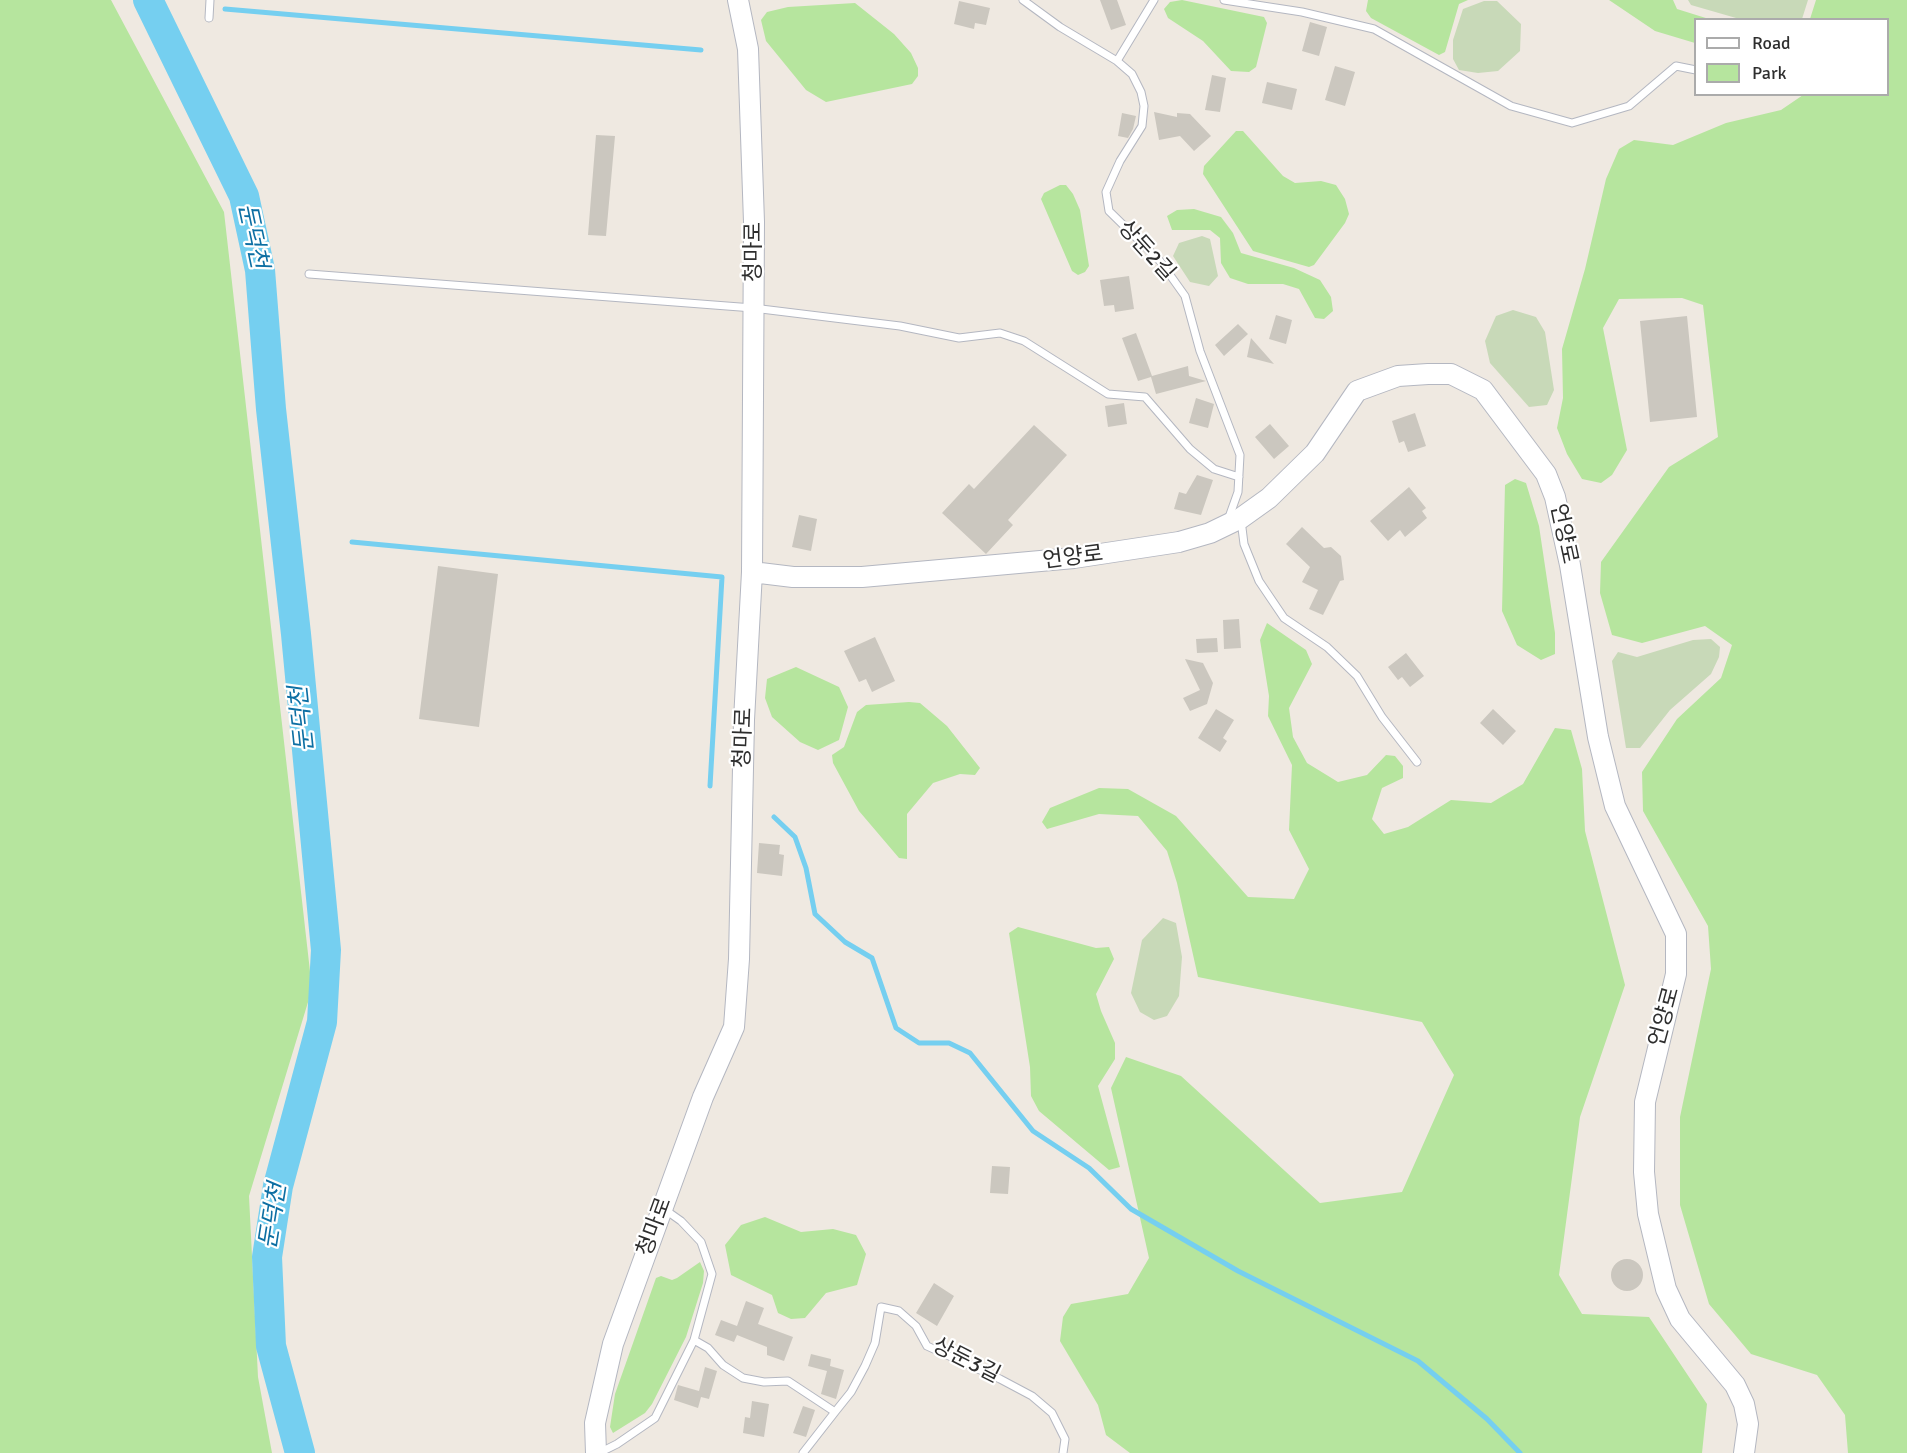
<!DOCTYPE html>
<meta charset="utf-8">
<style>
body{margin:0}
#map{position:relative;width:1907px;height:1453px;overflow:hidden;background:#efe9e1;font-family:Signika,sans-serif}
canvas{display:block}
.legend{position:absolute;left:1694px;top:18px;width:195px;height:78px;box-sizing:border-box;background:#fff;border:2px solid #ababab;margin:0;padding:8px 10px;list-style:none;font-size:18px;color:#2e2e2e}
.legend li{display:flex;align-items:center;gap:12px;height:30px}
.legend b{width:30px;border:2px solid #ababab}
</style>
<div id="map">
<canvas width="1907" height="1453"></canvas>
<ul class="legend">
<li><b style="height:8px;background:#fff"></b>Road</li>
<li><b style="height:16px;background:#b6e59e"></b>Park</li>
</ul>
</div>
<script>
const ctx = document.querySelector('canvas').getContext('2d');
ctx.lineJoin = 'round';
function paint(path, color) {
  ctx.fillStyle = color;
  ctx.fill(path, 'evenodd');
}
function poly(rows) {
  const path = new Path2D();
  for (const r of rows) {
    if (r.length === 3) {
      path.moveTo(r[0] + r[2], r[1]);
      path.arc(r[0], r[1], r[2], 0, 2 * Math.PI);
      continue;
    }
    path.moveTo(r[0], r[1]);
    for (let i = 2; i < r.length; i += 2) path.lineTo(r[i], r[i + 1]);
  }
  return path;
}
function trace(path, color, width, dash) {
  ctx.strokeStyle = color;
  ctx.lineWidth = width;
  ctx.lineCap = dash ? 'butt' : 'round';
  ctx.setLineDash(dash || []);
  ctx.stroke(path);
}
function drawText(font, color, halo, rows, align = 'center') {
  ctx.font = font + ' Signika,"Noto Sans KR",sans-serif';
  ctx.lineWidth = 4.5;
  ctx.setLineDash([]);
  ctx.textBaseline = 'middle';
  ctx.strokeStyle = halo;
  ctx.fillStyle = color;
  for (const [text, x, y, turn = 0] of rows) {
    ctx.save();
    ctx.translate(x, y);
    ctx.rotate((+turn || 0) * Math.PI / 180);
    ctx.textAlign = isNaN(turn) ? turn : align;
    if (halo) ctx.strokeText(text, 0, 0);
    ctx.fillText(text, 0, 0);
    ctx.restore();
  }
}
paint(poly([
 [0,0,111,0,224,212,312,989,249,1196,258,1377,272,1453,0,1453],
 [1182,0,1264,17,1267,23,1256,67,1249,72,1231,71,1203,41,1168,18,1164,9,1170,2],
 [1368,0,1468,0,1459,4,1445,52,1439,55,1371,18,1366,11],
 [1609,0,1673,0,1677,9,1709,19,1696,20,1695,43,1655,31],
 [1816,0,1907,0,1907,1453,1848,1453,1845,1415,1817,1375,1751,1354,1709,1304,1680,1205,1680,1117,1711,969,1708,926,1643,811,1642,772,1677,719,1721,678,1732,645,1705,626,1642,643,1612,635,1600,593,1601,562,1669,467,1718,437,1703,305,1682,298,1619,299,1603,328,1627,450,1612,475,1601,483,1582,479,1567,454,1557,428,1563,398,1562,349,1585,269,1606,179,1619,149,1634,140,1673,145,1726,123,1781,110,1803,95,1888,94,1888,20,1810,19],
 [855,3,894,34,911,53,918,68,918,76,912,84,826,102,806,90,766,41,761,20,767,12,788,7],
 [1236,131,1243,131,1283,176,1295,183,1321,181,1336,185,1345,199,1349,214,1345,223,1314,265,1309,267,1253,251,1203,174,1204,166],
 [1060,185,1066,185,1073,194,1080,210,1089,266,1085,272,1078,275,1072,271,1041,199,1044,193],
 [1194,209,1221,217,1233,233,1241,253,1294,268,1320,280,1331,297,1333,311,1324,319,1315,318,1299,289,1283,284,1248,284,1230,278,1221,263,1220,238,1210,230,1172,230,1167,216,1177,210],
 [1515,479,1526,483,1539,526,1555,633,1555,654,1541,660,1517,645,1502,611,1505,485],
 [1267,623,1306,650,1312,664,1289,708,1293,737,1307,763,1338,782,1367,775,1386,755,1395,756,1403,766,1403,778,1382,788,1372,819,1384,834,1408,827,1451,800,1491,803,1523,784,1555,728,1571,730,1582,769,1585,831,1625,985,1580,1117,1559,1275,1582,1314,1649,1317,1707,1404,1702,1453,1130,1453,1106,1435,1098,1405,1060,1341,1063,1317,1071,1304,1128,1294,1149,1258,1111,1088,1126,1057,1181,1076,1320,1203,1402,1192,1454,1075,1422,1022,1198,977,1177,883,1167,851,1138,816,1099,814,1047,829,1042,822,1050,808,1099,788,1128,789,1176,816,1248,897,1294,899,1309,869,1289,830,1292,765,1268,716,1269,696,1260,640],
 [796,667,839,687,848,707,839,740,818,750,800,742,772,717,765,698,767,679],
 [909,702,920,703,947,726,980,768,975,775,960,774,933,783,907,814,907,859,899,858,859,811,833,763,832,755,844,747,857,712,866,705],
 [1018,927,1096,948,1109,947,1114,959,1096,994,1101,1011,1115,1043,1115,1059,1098,1086,1120,1167,1109,1170,1039,1111,1031,1096,1030,1067,1009,933],
 [765,1217,801,1232,833,1229,856,1235,866,1254,857,1285,826,1293,805,1318,791,1319,778,1313,772,1295,731,1275,725,1245,741,1225],
 [700,1262,704,1271,703,1283,686,1337,652,1404,645,1413,613,1433,610,1427,615,1394,656,1278,661,1276,672,1280,677,1278]
]), '#b6e59e');
paint(poly([
 [1688,0,1808,0,1802,19,1743,20,1691,5],
 [1484,1,1497,1,1521,24,1520,51,1498,71,1478,73,1459,70,1453,59,1453,40,1463,9],
 [1202,236,1210,239,1218,276,1209,286,1190,282,1173,256,1179,243],
 [1513,310,1536,317,1545,332,1554,390,1547,405,1529,407,1490,363,1485,341,1496,316],
 [1711,639,1720,647,1719,657,1711,674,1670,710,1640,748,1626,748,1612,661,1618,652,1637,657,1693,640],
 [1163,918,1176,923,1182,957,1179,996,1167,1016,1154,1020,1140,1012,1131,993,1142,940]
]), '#c8d9b8');
trace(poly([
 [225,9,701,50],
 [352,542,722,577,710,786],
 [774,817,795,837,806,868,815,914,845,942,872,958,896,1028,919,1043,949,1043,970,1053,1033,1131,1089,1168,1131,1209,1238,1271,1418,1361,1487,1419,1520,1453]
]), '#75cff0', 5);
trace(poly([
 [148,0,244,196,260,270,271,409,296,634,326,950,322,1022,278,1186,267,1257,271,1346,300,1453]
]), '#75cff0', 30);
paint(poly([
 [1100,0,1117,0,1126,25,1111,30],
 [959,1,990,8,986,25,975,23,974,29,954,24],
 [1310,22,1327,27,1319,56,1302,51],
 [1335,66,1355,72,1345,106,1325,100],
 [1212,75,1226,78,1220,112,1205,110],
 [1267,82,1297,89,1292,110,1262,103],
 [1154,112,1177,117,1177,113,1190,114,1211,136,1194,151,1180,136,1159,140],
 [1122,113,1136,116,1133,129,1128,138,1118,136],
 [596,135,615,136,606,236,588,235],
 [1129,276,1134,309,1115,312,1114,305,1104,306,1100,280],
 [1276,315,1292,320,1286,344,1269,339],
 [1687,316,1697,417,1650,422,1640,321],
 [1238,324,1248,334,1224,356,1215,345],
 [1136,333,1152,376,1188,366,1189,376,1206,381,1156,394,1151,377,1138,381,1122,338],
 [1251,338,1274,364,1247,357],
 [1196,398,1214,404,1208,428,1189,423],
 [1124,403,1127,424,1108,427,1105,406],
 [1415,413,1426,446,1408,452,1404,441,1399,443,1392,421],
 [1270,424,1289,446,1274,459,1255,437],
 [1034,425,1067,455,1008,520,1013,525,986,554,942,513,969,484,974,489],
 [1197,475,1213,480,1201,515,1174,509,1179,492,1186,494],
 [1409,487,1426,508,1422,511,1427,518,1405,537,1400,530,1388,541,1370,521],
 [799,515,817,519,811,551,792,547],
 [1302,527,1324,548,1331,547,1341,556,1344,580,1340,581,1323,615,1309,609,1318,590,1302,582,1310,567,1286,544],
 [438,566,498,574,479,727,419,719],
 [1239,619,1241,648,1224,649,1223,620],
 [875,637,895,681,872,692,866,679,859,682,844,651],
 [1217,638,1218,652,1197,653,1196,639],
 [1406,653,1424,676,1410,687,1402,677,1398,680,1388,667],
 [1185,659,1203,663,1213,683,1207,704,1190,711,1183,698,1200,690],
 [1216,709,1234,720,1223,738,1227,741,1220,752,1198,738],
 [1493,709,1516,731,1503,745,1480,723],
 [759,843,780,845,779,854,784,855,782,876,757,873],
 [992,1166,1010,1167,1008,1194,990,1193],
 [1627,1275,16],
 [934,1283,954,1296,937,1326,916,1313],
 [746,1301,764,1308,758,1324,793,1337,784,1361,767,1355,767,1347,737,1335,734,1342,715,1335,721,1320,737,1326],
 [811,1354,831,1359,830,1366,844,1370,836,1399,821,1394,827,1371,808,1366],
 [705,1367,717,1371,709,1399,701,1397,698,1408,674,1400,678,1385,699,1391],
 [752,1401,769,1404,764,1437,743,1433,745,1417,750,1418],
 [803,1406,815,1410,806,1437,793,1433]
]), '#cbc7bf');
const lane = poly([
 [1023,0,1060,27,1117,61,1132,74,1141,92,1144,106,1142,126,1120,161,1106,192,1109,211,1160,261,1185,296,1200,351,1240,455,1238,492,1228,520],
 [1224,0,1302,12,1374,29,1511,106,1572,123,1629,106,1676,66,1696,70],
 [209,18,210,0],
 [1117,61,1154,0],
 [309,274,753,308,900,326,959,338,1000,333,1024,341,1108,394,1145,397,1190,449,1214,469,1239,477],
 [1241,520,1244,544,1259,581,1284,618,1327,647,1357,676,1382,717,1417,762],
 [664,1209,681,1221,701,1242,712,1274,694,1340,708,1348,723,1365,743,1378,764,1382,788,1381,835,1412,851,1392,865,1366,875,1343,881,1307,899,1311,916,1326,927,1346,1000,1379,1032,1396,1052,1413,1065,1439,1063,1453],
 [599,1453,617,1444,655,1418,694,1340],
 [803,1453,835,1412]
]);
const secondary = poly([
 [752,572,793,577,862,577,1074,558,1179,542,1210,533,1241,518,1269,498,1315,453,1357,391,1398,376,1428,374,1451,374,1483,390,1546,474,1555,497,1570,565,1598,737,1615,806,1676,934,1676,974,1645,1102,1644,1172,1648,1214,1666,1289,1680,1319,1735,1385,1744,1404,1748,1424,1744,1453],
 [596,1453,595,1423,613,1344,703,1097,734,1027,739,959,744,720,752,572,754,222,748,49,738,0]
]);
trace(lane, '#b4b7c1', 9);
trace(secondary, '#b4b7c1', 22);
trace(lane, '#fff', 7);
trace(secondary, '#fff', 20);
drawText('22px', '#2e2e2e', '#fff', [
 ["상둔2길",1146,251,48],
 ["청마로",754,252,-90],
 ["언양로",1563,534,78],
 ["언양로",1073,558,-7],
 ["청마로",744,738,-88],
 ["언양로",1665,1017,-75],
 ["청마로",655,1227,-70],
 ["상둔3길",966,1361,27]
]);
drawText('italic 24px', '#0d6fa3', '#fff', [
 ["둔덕천",252,236,78],
 ["둔덕천",303,719,-96],
 ["둔덕천",274,1216,-81]
]);
</script>
